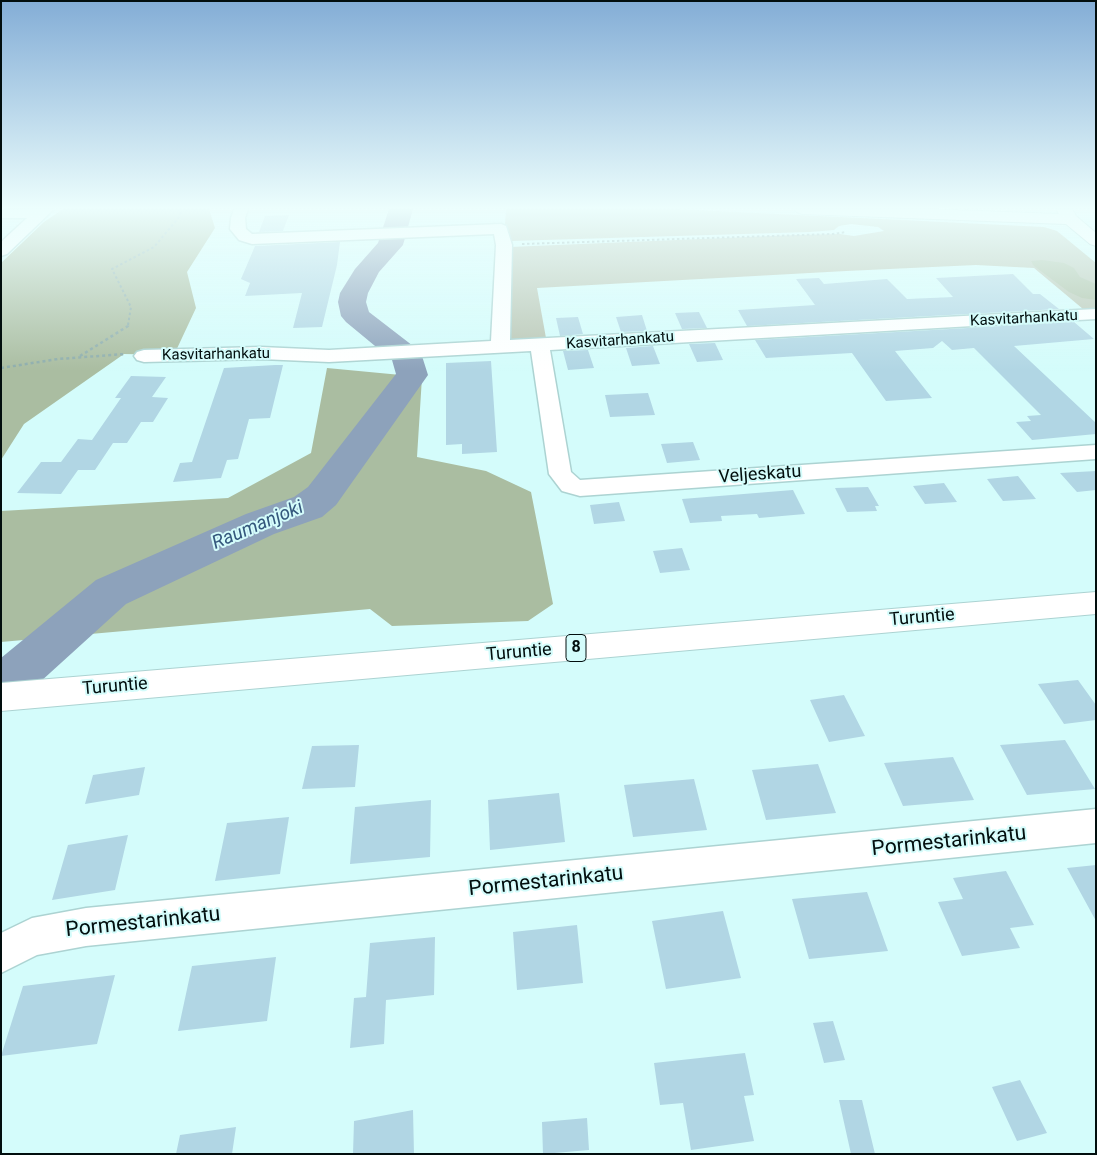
<!DOCTYPE html>
<style>
body{margin:0}
#map{position:relative;width:1097px;height:1155px;overflow:hidden;background:#d4fcfb;font-family:Roboto,sans-serif}
canvas{display:block}
.frame{position:absolute;inset:0;border:2px solid #020e0e;pointer-events:none}
</style>
<div id="map">
<canvas width="1097" height="1155"></canvas>
<div class="frame"></div>
</div>
<script>
const ctx = document.querySelector('canvas').getContext('2d');
ctx.lineJoin = 'round';
function paint(path, color) {
  ctx.fillStyle = color;
  ctx.fill(path, 'evenodd');
}
function poly(rows) {
  const path = new Path2D();
  for (const r of rows) {
    path.moveTo(r[0], r[1]);
    for (let i = 2; i < r.length; i += 2) path.lineTo(r[i], r[i + 1]);
  }
  return path;
}
function trace(path, color, width, dash) {
  ctx.strokeStyle = color;
  ctx.lineWidth = width;
  ctx.lineCap = dash ? 'butt' : 'round';
  ctx.setLineDash(dash || []);
  ctx.stroke(path);
}
function drawText(font, color, halo, rows, align = 'center') {
  ctx.font = font + ' Roboto,sans-serif';
  ctx.lineWidth = 4;
  ctx.setLineDash([]);
  ctx.textBaseline = 'middle';
  ctx.strokeStyle = halo;
  ctx.fillStyle = color;
  for (const [text, x, y, turn = 0] of rows) {
    ctx.save();
    ctx.translate(x, y);
    ctx.rotate((+turn || 0) * Math.PI / 180);
    ctx.textAlign = isNaN(turn) ? turn : align;
    if (halo) ctx.strokeText(text, 0, 0);
    ctx.fillText(text, 0, 0);
    ctx.restore();
  }
}
paint(poly([
 [506,209,676,209,1044,227,1057,231,1096,263,1096,308,1083,309,1034,268,976,265,846,271,537,288,546,338,522,341,512,340,508,335,509,247,796,235,840,234,854,236,884,231,878,227,851,224,839,226,834,230,810,232,510,241,505,224]
]), '#b9c5b3');
paint(poly([
 [63,209,209,209,215,228,187,272,196,308,174,355,124,354,24,424,1,460,1,263,44,222],
 [1042,260,1064,263,1074,268,1080,277,1096,284,1096,300,1082,298,1069,292,1034,266,1031,261],
 [327,368,422,377,417,457,486,471,531,492,553,604,528,621,392,626,370,609,1,642,1,511,228,498,311,453]
]), '#aabda1');
paint(poly([
 [389,209,413,209,403,245,379,272,368,293,366,302,369,312,417,349,422,356,428,375,336,505,322,517,274,534,126,604,18,702,1,708,1,658,96,580,246,514,294,497,308,487,396,374,392,360,346,322,341,316,338,302,340,293,355,269,378,243,389,209]
]), '#8da2bb');
paint(poly([
 [289,215,283,231,259,232,265,216],
 [340,242,337,265,322,327,293,328,302,293,245,296,250,283,241,279,255,246],
 [1013,274,1033,294,1040,294,1059,309,747,326,738,310,815,305,796,279,819,278,824,284,887,279,907,299,953,297,936,278],
 [699,312,707,328,682,329,675,313],
 [642,315,647,331,621,332,616,317],
 [578,317,583,334,560,336,556,318],
 [1074,322,1094,339,1014,346,1096,423,1096,434,1032,440,1016,422,1031,421,1027,416,1041,415,974,348,952,350,942,341,933,348,895,351,932,398,886,401,852,353,766,358,755,340],
 [715,343,723,360,697,362,689,344],
 [653,346,660,364,632,366,626,348],
 [588,350,594,368,568,370,563,351],
 [491,361,497,452,462,454,462,444,446,445,446,363],
 [275,365,283,365,270,418,249,419,238,459,227,460,221,478,173,482,180,463,192,462,224,368],
 [131,376,166,377,152,397,168,398,153,422,141,422,127,443,113,443,95,470,78,470,61,494,17,493,41,462,61,462,78,439,92,440,121,398,115,398],
 [648,393,655,415,610,417,605,395],
 [693,442,700,460,667,463,661,444],
 [1096,471,1096,490,1077,492,1060,473],
 [1018,476,1036,499,1003,501,987,479],
 [944,483,957,502,925,504,913,486],
 [868,487,879,506,875,506,877,511,847,512,835,488],
 [793,490,805,514,759,518,757,514,721,516,722,521,690,523,682,499],
 [619,502,625,521,594,524,590,505],
 [682,548,690,570,660,573,653,551],
 [1078,680,1096,705,1096,720,1064,724,1038,684],
 [844,695,865,736,829,742,810,700],
 [1065,740,1095,789,1027,795,1000,745],
 [359,745,355,787,302,789,312,746],
 [953,757,974,800,903,806,884,763],
 [818,764,836,813,766,820,752,770],
 [145,767,139,795,85,804,93,775],
 [694,779,707,830,633,837,624,785],
 [559,793,565,842,490,850,488,800],
 [431,800,430,857,350,864,355,807],
 [289,817,280,874,215,881,227,823],
 [128,835,115,890,52,900,68,845],
 [1096,865,1096,921,1067,868],
 [1006,871,1034,925,1010,928,1020,948,962,956,938,902,963,899,953,878],
 [867,892,888,951,809,959,792,899],
 [723,911,741,978,666,989,652,921],
 [577,925,583,983,517,990,513,932],
 [435,937,434,995,386,1000,384,1044,350,1048,354,998,366,997,370,943],
 [276,957,267,1021,178,1031,192,966],
 [115,975,97,1044,1,1056,23,986],
 [833,1021,845,1060,824,1063,813,1023],
 [745,1053,754,1095,744,1096,754,1141,691,1150,683,1103,660,1105,654,1063],
 [1020,1080,1047,1133,1017,1141,992,1087],
 [839,1100,862,1100,875,1154,851,1154],
 [413,1110,414,1154,353,1154,354,1121],
 [587,1118,589,1150,543,1154,542,1122],
 [236,1127,232,1154,176,1154,180,1135]
]), '#b1d6e4');
const minor = poly([
 [54,209,7,254,1,256,1,242,27,218,1,218,1,210,54,209],
 [234,209,248,209,245,218,246,229,252,234,501,224,506,226,512,245,510,340,1096,309,1096,319,550,350,571,472,580,480,1096,445,1096,459,580,496,562,491,549,474,531,351,329,362,261,359,144,362,137,360,134,356,137,352,144,350,261,347,329,350,491,341,496,245,494,234,252,244,239,240,230,229,231,218,234,209],
 [1096,809,1096,843,86,946,37,955,1,973,1,933,32,918,86,908,1096,809]
]);
const major = poly([
 [794,209,927,209,1059,214,1056,209,1072,209,1076,216,1096,233,1096,246,1090,244,1066,224,802,214,797,212,794,209]
]);
const highway = poly([
 [1096,592,1096,614,1,711,1,683,1096,592]
]);
trace(minor, '#acd3d2', 3);
trace(major, '#acd3d2', 2);
trace(highway, '#acd3d2', 2);
trace(poly([
 [522,244,833,234,846,232],
 [128,325,131,307,112,269,154,247,180,216,180,209]
]), '#8eadac', 2, [2.5, 2.5]);
trace(poly([
 [80,356,128,326,128,323],
 [1,368,58,359,125,354]
]), '#8eadac', 2.5, [3, 3]);
paint(minor, '#fff');
paint(major, '#fff');
paint(highway, '#fff');
const sky = ctx.createLinearGradient(0, 0, 0, 371);
sky.addColorStop(0, '#83add6');
sky.addColorStop(0.56, '#ecfefd');
sky.addColorStop(1, '#ecfefd00');
ctx.fillStyle = sky;
ctx.fillRect(0, 0, 1097, 371);
drawText('15px', '#020e0e', '#d4fcfb', [
 ["Kasvitarhankatu",1024,319,-3],
 ["Kasvitarhankatu",620,341,-4],
 ["Kasvitarhankatu",216,355,-1]
]);
for (const [x, y, w] of [
 [576,648,20]
]) {
  const box = new Path2D();
  box.roundRect(x - w / 2, y - 13.5, w, 27, 4);
  ctx.fillStyle = '#d4fcfb';
  ctx.fill(box);
  trace(box, '#020e0e', 1);
}
drawText('bold 16px', '#020e0e', null, [
 ["8",576,648]
]);
drawText('18px', '#020e0e', '#d4fcfb', [
 ["Veljeskatu",760,475,-4],
 ["Turuntie",922,618,-5],
 ["Turuntie",519,653,-5],
 ["Turuntie",115,687,-5]
]);
drawText('italic 19px', '#34577c', '#d4fcfb', [
 ["Raumanjoki",258,526,-23]
]);
drawText('21px', '#020e0e', '#d4fcfb', [
 ["Pormestarinkatu",949,842,-6],
 ["Pormestarinkatu",546,882,-6],
 ["Pormestarinkatu",143,923,-6]
]);
</script>
